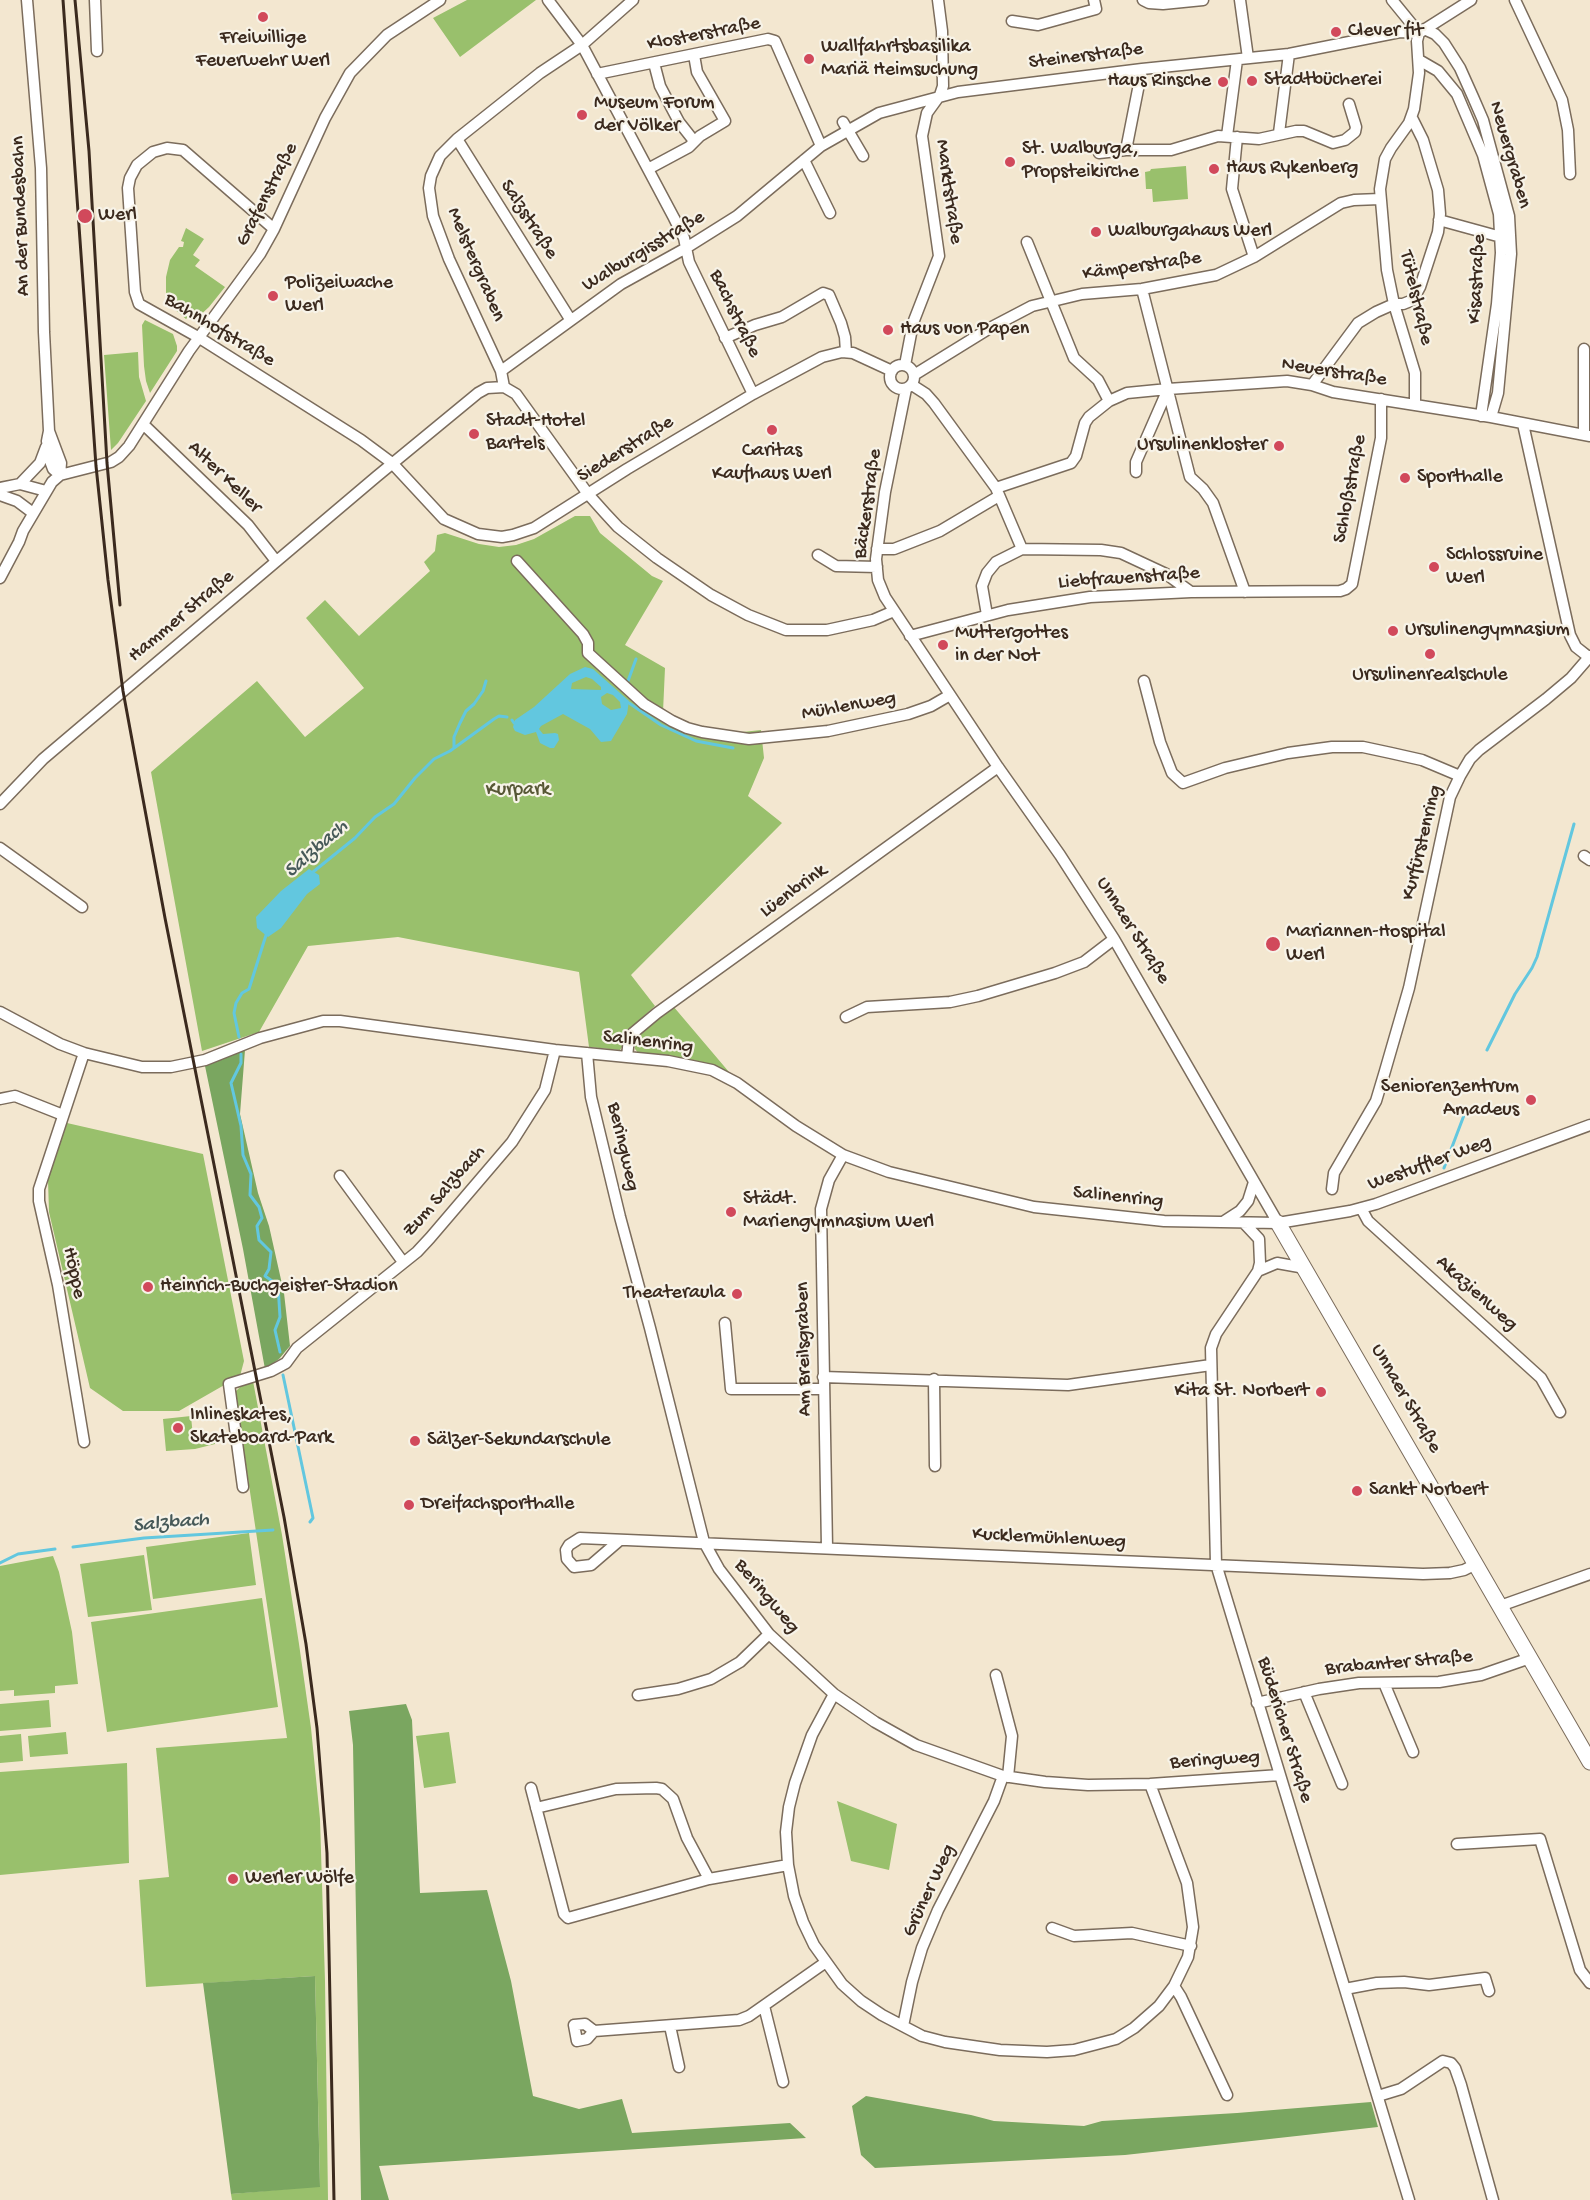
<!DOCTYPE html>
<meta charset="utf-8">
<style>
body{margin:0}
canvas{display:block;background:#f3e7d0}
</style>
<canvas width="1590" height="2200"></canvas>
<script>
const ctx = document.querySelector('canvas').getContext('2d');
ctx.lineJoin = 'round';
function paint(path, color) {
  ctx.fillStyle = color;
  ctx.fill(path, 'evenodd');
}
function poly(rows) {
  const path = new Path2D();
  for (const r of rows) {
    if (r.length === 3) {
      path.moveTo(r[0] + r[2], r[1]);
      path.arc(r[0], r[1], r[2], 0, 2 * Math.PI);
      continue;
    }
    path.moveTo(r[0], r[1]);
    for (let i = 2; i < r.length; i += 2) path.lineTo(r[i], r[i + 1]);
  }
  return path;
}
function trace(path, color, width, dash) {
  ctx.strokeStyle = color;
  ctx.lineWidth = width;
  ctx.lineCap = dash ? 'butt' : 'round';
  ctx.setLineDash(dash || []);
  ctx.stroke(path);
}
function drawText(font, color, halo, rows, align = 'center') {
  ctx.font = font + ' "Gochi Hand",sans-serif';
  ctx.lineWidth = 4.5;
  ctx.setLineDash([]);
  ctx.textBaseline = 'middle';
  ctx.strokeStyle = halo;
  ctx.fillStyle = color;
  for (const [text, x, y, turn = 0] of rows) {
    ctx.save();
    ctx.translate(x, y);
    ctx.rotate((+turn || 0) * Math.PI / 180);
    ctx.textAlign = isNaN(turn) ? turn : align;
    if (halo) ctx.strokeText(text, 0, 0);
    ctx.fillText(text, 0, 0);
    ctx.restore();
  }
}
paint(poly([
 [467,0,536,0,460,57,433,18],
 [1186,166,1188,199,1153,202,1152,189,1146,189,1145,172,1150,171,1151,169],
 [186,228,204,239,193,255,200,260,195,266,225,287,209,307,195,320,188,317,186,319,166,302,166,277,170,260,179,247,183,247,184,242,181,241],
 [145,320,173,334,177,346,177,351,150,393,146,381,144,366,142,325],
 [138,352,139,377,146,401,118,443,111,450,104,355],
 [575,516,590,516,600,533,652,576,663,581,625,645,665,668,663,712,692,727,724,734,761,730,764,758,748,796,782,823,631,975,655,1006,626,1032,624,1044,620,1050,589,1047,579,972,398,937,308,946,259,1032,202,1051,151,772,257,681,305,737,364,688,306,618,325,600,359,636,430,571,424,562,435,551,437,535,445,533,479,544,499,547,516,545,534,539],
 [673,1006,729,1072,704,1063,639,1054,635,1049,634,1042,636,1036],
 [67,1123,203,1154,244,1361,240,1376,179,1411,123,1411,90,1388,49,1212,48,1180],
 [253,1381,282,1535,299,1644,311,1728,320,1819,325,1981,328,2200,232,2200,231,2194,320,2186,315,1976,146,1987,139,1880,169,1877,156,1748,287,1738,235,1392,242,1385],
 [191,1416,193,1437,214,1434,215,1444,195,1449,166,1451,163,1419],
 [249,1533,256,1585,153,1599,146,1547],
 [144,1555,152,1610,88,1617,80,1564],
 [53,1556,59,1572,72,1632,78,1684,55,1686,55,1693,14,1696,14,1690,0,1691,0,1566],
 [262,1598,278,1707,107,1732,91,1622],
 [49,1700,51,1727,0,1731,0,1704],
 [66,1732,68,1754,30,1757,28,1736],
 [449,1732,456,1783,424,1788,416,1736],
 [21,1734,23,1761,0,1763,0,1736],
 [127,1763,129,1863,0,1875,0,1772],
 [837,1801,897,1824,889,1870,851,1861]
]), '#99c06c');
paint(poly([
 [245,1050,240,1114,258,1193,269,1226,284,1293,290,1346,279,1359,265,1369,243,1249,205,1066],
 [406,1704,412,1720,420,1893,487,1890,511,1981,533,2096,579,2109,622,2099,632,2133,790,2123,806,2138,379,2166,389,2200,361,2200,353,1745,349,1711],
 [315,1976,320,2187,231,2194,203,1983],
 [866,2096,971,2115,994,2121,1084,2126,1102,2121,1237,2113,1371,2102,1378,2127,1125,2155,875,2168,861,2155,852,2106]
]), '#7aa660');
paint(poly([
 [585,667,593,669,629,701,627,714,611,741,601,742,590,729,563,714,541,726,539,729,543,734,555,733,558,734,559,740,554,748,550,748,540,743,536,732,525,735,515,731,513,727,515,720,534,707,570,674],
 [586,677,592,679,601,687,601,690,571,689,572,683],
 [607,693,613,695,620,702,621,708,611,710,602,704,601,697],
 [309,869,319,875,320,884,307,894,281,928,268,937,257,928,256,917,281,891]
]), '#62c7df');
trace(poly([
 [628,681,636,659],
 [629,703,661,725,696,741,733,748],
 [512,720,514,723],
 [454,748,454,737,460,723,466,711,474,704,483,691,486,681],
 [313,872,355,838,375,817,394,804,415,778,434,759,450,751,494,719,499,716,507,717],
 [239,1037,234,1013,236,1003,242,993,249,989,267,932],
 [1487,1050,1515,994,1532,968,1537,957,1574,824],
 [241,1054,241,1063,231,1083,241,1126,243,1155,251,1174,250,1195,259,1207,262,1218,257,1226,259,1240,271,1252,269,1269,265,1276,278,1285,280,1317,275,1330,280,1352],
 [1444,1168,1466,1110],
 [283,1375,313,1518,310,1522],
 [73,1547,144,1538,273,1530],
 [0,1563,18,1554,55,1549]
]), '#62c7df', 3);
const street = poly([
 [27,0,41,168,44,332,49,431,47,441,50,461,53,469,60,475],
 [95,0,97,51],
 [548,0,582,45,674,218,684,238,689,262,753,394],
 [1143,0,1149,3,1163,4,1203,0],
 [1240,0,1248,58],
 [1392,0,1419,33],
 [1515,0,1562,100,1568,130,1570,174],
 [1012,21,1038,25,1096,9,1094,0],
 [1424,29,1435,34,1444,43,1460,68,1473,97,1483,120,1509,216,1511,254,1498,393,1491,417],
 [1419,60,1438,71,1457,94,1483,155,1499,214,1501,253,1497,304,1481,416],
 [654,63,660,86,679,122,694,141],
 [597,74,768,39,775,41,821,146],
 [843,122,863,156],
 [1279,133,1289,54],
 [1227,136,1237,60],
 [1237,137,1232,189,1254,257],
 [457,139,570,319],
 [1126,150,1142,69],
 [1099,153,1126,150,1171,150,1218,136,1259,139,1296,131,1304,131,1333,143,1345,140,1355,132,1356,127,1349,104],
 [804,160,830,213],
 [648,169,689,147,700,136,725,121,697,72,694,55],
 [1439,220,1501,237],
 [274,229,183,150,167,148,153,152,137,165,130,178,128,188,135,292,139,304,198,337,361,440,392,463,444,519,478,534,502,537,513,535,534,528,627,469,753,394,822,357,842,352,853,353,892,371],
 [1027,242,1074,358,1098,380,1109,401],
 [1142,289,1190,477,1203,489,1213,503,1245,592],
 [725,338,755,325,782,317,823,293,829,295,841,323,845,337,846,352],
 [1584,349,1584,435],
 [902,377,12],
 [905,365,913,323,939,256,922,136,927,113,940,95,943,86,942,31,938,0],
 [501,371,621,284,686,248,737,216,821,146,879,113,958,92,1142,69,1289,54,1400,32,1419,33,1471,0],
 [914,375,990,328,1032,306,1082,294,1142,289,1216,275,1254,257,1341,203,1354,200,1380,199],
 [912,385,926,394,934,403,996,488,1022,549,996,562,987,573,982,586,987,615],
 [1312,385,1358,323,1376,312,1394,304,1403,304,1413,300,1420,287,1438,232,1440,214,1438,190,1423,140,1412,118],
 [504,387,501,371,449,259,433,216,429,188,431,176,440,156,457,139,540,73,582,45,633,0],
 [906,389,885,492,876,559,878,580,885,597,998,767,1060,855,1114,939,1278,1223],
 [1415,405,1415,373,1394,304,1387,270,1380,189,1385,159,1391,148,1409,123,1414,109,1419,73,1417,41,1419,33],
 [143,424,248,525,276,561],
 [1523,424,1570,635,1576,647,1590,658],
 [49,431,61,463,60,475],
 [1136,472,1136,462,1168,389],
 [20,484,40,463,46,447],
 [0,488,20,484,46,491],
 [996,488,1071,463,1076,456,1085,423,1089,417,1109,401,1127,393,1168,389,1287,381,1312,385,1333,392,1491,417,1590,436],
 [0,495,17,501,33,513],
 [877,549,894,549,940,531,999,496],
 [1022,549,1101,550,1121,553,1166,574,1191,592],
 [818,555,836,566,877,567],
 [517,561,583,634,588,643,588,653,644,704,672,721,687,728,702,732,749,739,828,731,908,714,931,706,950,695],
 [0,578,19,542,23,531,52,482,60,475,111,462,119,457,129,446,189,351,260,254,274,229,325,118,350,73,387,35,440,0],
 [910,636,1008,610,1090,597,1191,592,1340,591,1346,589,1352,584,1381,438,1381,399],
 [1144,681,1160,742,1172,773,1183,783,1225,768,1288,753,1332,747,1363,747,1391,753,1422,760,1460,776],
 [0,804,43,759,89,720,376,477,478,393,487,388,504,387,516,394,588,494,605,513,618,527,657,558,711,595,748,615,786,630,827,630,873,620,894,611],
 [0,848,82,907],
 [1584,856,1590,860],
 [0,1012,60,1044,84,1053,142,1067,171,1067,205,1060,260,1038,323,1021,340,1021,555,1050,668,1061,712,1070,737,1083,796,1126,843,1155,889,1172,1034,1207,1164,1221,1278,1223,1350,1211,1376,1204,1590,1125],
 [846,1017,867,1007,950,1002,978,996,1055,973,1084,962,1114,939],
 [84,1053,39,1189,39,1201,58,1285,84,1442],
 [587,1053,591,1097,620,1217,650,1328,704,1542,719,1569,769,1634,834,1694,875,1722,916,1745,1003,1776,1045,1782,1088,1785,1150,1784,1280,1775],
 [627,1057,629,1038,633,1033,657,1013,998,767],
 [0,1099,15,1096,63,1115],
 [340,1176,403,1262],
 [1332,1189,1334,1173,1376,1101,1385,1071,1409,988,1450,797,1460,776,1470,759,1479,750,1546,699,1571,678,1590,656],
 [1361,1208,1368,1221,1541,1378,1560,1412],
 [1223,1222,1240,1211,1248,1201,1254,1182],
 [1244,1223,1259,1239,1260,1263,1258,1271,1216,1334,1211,1348,1216,1564,1409,2200],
 [1258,1271,1277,1263,1305,1268],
 [725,1323,731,1389,823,1389],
 [823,1377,1068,1385,1211,1365],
 [934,1379,935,1466],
 [243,1487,229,1384,271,1371,286,1363,297,1348,417,1252,430,1238,512,1142,545,1090,555,1050],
 [620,1540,591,1565,574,1567,567,1559,566,1550,569,1545,580,1538,1423,1574,1450,1573,1464,1570,1476,1564],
 [827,1547,821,1209,829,1180,843,1155],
 [1500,1606,1590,1574],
 [996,1675,1012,1736,1008,1777],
 [1384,1683,1413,1752],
 [1304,1692,1342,1784],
 [834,1694,812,1735,795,1783,789,1807,786,1832,788,1865,794,1896,803,1922,814,1945,842,1984,861,2001,882,2015,922,2036,945,2042,1000,2050,1047,2052,1074,2050,1116,2039,1134,2028,1159,2006,1174,1986,1188,1957,1193,1927,1187,1883,1150,1784],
 [638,1695,678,1689,711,1679,740,1662,769,1634],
 [1257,1703,1319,1689,1359,1683,1439,1682,1481,1675,1530,1658],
 [531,1788,564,1914,568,1918,709,1879,788,1865],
 [536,1808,616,1789,656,1788,662,1789,673,1799,687,1838,709,1879],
 [1457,1844,1540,1839,1580,1970,1590,1983],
 [1052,1928,1074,1936,1132,1933,1191,1946],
 [1174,1986,1181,1997,1227,2095],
 [1345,1989,1377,1983,1404,1982,1429,1985,1485,1978,1489,1991],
 [764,2006,783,2082],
 [670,2026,679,2067],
 [903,2026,912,1982,922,1948,938,1910,994,1801,1003,1776],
 [594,2031,587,2039,577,2041,574,2025,585,2024,594,2031,739,2020,749,2016,826,1962],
 [1378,2096,1401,2089,1443,2061,1451,2063,1455,2068,1461,2085,1493,2200]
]);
const secondary = poly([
 [1278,1223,1590,1762]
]);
trace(street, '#7b6c5c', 13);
trace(secondary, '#7b6c5c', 17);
trace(street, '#fff', 10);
trace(secondary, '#fff', 15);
trace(poly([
 [63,0,96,466,108,580,123,691,165,918,284,1517,306,1644,317,1728,327,1853,334,2200],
 [75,0,89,151,107,463,120,605]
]), '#3b2a1e', 3);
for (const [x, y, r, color] of [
 [263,17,6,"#d1495b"],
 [1336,32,6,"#d1495b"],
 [809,59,6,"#d1495b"],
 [1252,81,6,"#d1495b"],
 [1223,82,6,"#d1495b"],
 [582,115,6,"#d1495b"],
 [1010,162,6,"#d1495b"],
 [1214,169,6,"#d1495b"],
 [85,216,8,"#d1495b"],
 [1096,232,6,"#d1495b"],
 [273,296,6,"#d1495b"],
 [888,330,6,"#d1495b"],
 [772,430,6,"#d1495b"],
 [474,434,6,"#d1495b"],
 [1279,446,6,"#d1495b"],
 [1405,478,6,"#d1495b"],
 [1434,567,6,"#d1495b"],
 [1393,631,6,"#d1495b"],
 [943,645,6,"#d1495b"],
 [1430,654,6,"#d1495b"],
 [1273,944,8,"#d1495b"],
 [1531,1100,6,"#d1495b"],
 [731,1212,6,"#d1495b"],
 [148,1287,6,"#d1495b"],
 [737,1294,6,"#d1495b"],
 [1321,1392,6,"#d1495b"],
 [178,1428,6,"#d1495b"],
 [415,1441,6,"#d1495b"],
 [1357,1491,6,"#d1495b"],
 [409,1505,6,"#d1495b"],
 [233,1879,6,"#d1495b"]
]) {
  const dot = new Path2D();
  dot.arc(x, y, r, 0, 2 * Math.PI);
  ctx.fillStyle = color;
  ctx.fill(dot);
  trace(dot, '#f7f3e8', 2);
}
drawText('20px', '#3b2a1e', '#f7f3e8', [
 ["Clever fit",1348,32],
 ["Freiwillige",263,39,"center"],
 ["Feuerwehr Werl",263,62,"center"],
 ["Wallfahrtsbasilika",821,48],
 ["Mariä Heimsuchung",821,71],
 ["Stadtbücherei",1264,81],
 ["Haus Rinsche",1211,82,"right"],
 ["Museum Forum",594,104],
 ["der Völker",594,127],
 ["St. Walburga,",1022,150],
 ["Propsteikirche",1022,173],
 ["Haus Rykenberg",1226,169],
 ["Werl",98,216],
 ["Walburgahaus Werl",1108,232],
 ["Polizeiwache",285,284],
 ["Werl",285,307],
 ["Haus von Papen",900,330],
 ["Stadt-Hotel",486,422],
 ["Bartels",486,445],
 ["Ursulinenkloster",1267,446,"right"],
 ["Caritas",772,452,"center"],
 ["Kaufhaus Werl",772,475,"center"],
 ["Sporthalle",1417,478],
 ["Schlossruine",1446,556],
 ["Werl",1446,579],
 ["Ursulinengymnasium",1405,631],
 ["Muttergottes",955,634],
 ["in der Not",955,657],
 ["Ursulinenrealschule",1430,676,"center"],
 ["Mariannen-Hospital",1286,933],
 ["Werl",1286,956],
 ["Seniorenzentrum",1519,1088,"right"],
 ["Amadeus",1519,1111,"right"],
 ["Städt.",743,1200],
 ["Mariengymnasium Werl",743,1223],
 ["Heinrich-Buchgeister-Stadion",160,1287],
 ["Theateraula",725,1294,"right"],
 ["Kita St. Norbert",1309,1392,"right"],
 ["Inlineskates,",190,1416],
 ["Skateboard-Park",190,1439],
 ["Sälzer-Sekundarschule",427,1441],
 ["Sankt Norbert",1369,1491],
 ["Dreifachsporthalle",421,1505],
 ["Werler Wölfe",245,1879]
], 'left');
drawText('20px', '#3b2a1e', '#f7f3e8', [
 ["Klosterstraße",704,35,-11],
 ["Steinerstraße",1086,57,-7],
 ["Neuergraben",1509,155,74],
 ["Marktstraße",948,192,82],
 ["Grafenstraße",268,195,-63],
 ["An der Bundesbahn",22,216,-92],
 ["Salzstraße",528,220,57],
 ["Walburgisstraße",644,252,-31],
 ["Melstergraben",475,265,67],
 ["Kämperstraße",1142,267,-8],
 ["Kisastraße",1478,279,-87],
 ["Tütelstraße",1415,298,77],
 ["Bachstraße",734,314,64],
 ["Bahnhofstraße",219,331,31],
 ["Neuerstraße",1334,373,9],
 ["Siederstraße",626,450,-32],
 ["Alter Keller",224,478,44],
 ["Schloßstraße",1351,489,-79],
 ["Bäckerstraße",869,504,-82],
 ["Liebfrauenstraße",1129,579,-4],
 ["Hammer Straße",182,617,-40],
 ["Mühlenweg",849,707,-10],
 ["Kurfürstenring",1423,843,-76],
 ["Lüenbrink",794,892,-36],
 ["Unnaer Straße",1132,931,58],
 ["Salinenring",648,1043,7],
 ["Beringweg",622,1147,77],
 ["Westuffler Weg",1430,1164,-20],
 ["Zum Salzbach",445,1192,-49],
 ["Salinenring",1118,1198,6],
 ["Höppe",73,1273,78],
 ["Akazienweg",1476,1294,42],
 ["Am Breilsgraben",805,1349,-91],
 ["Unnaer Straße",1405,1399,60],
 ["Kucklermühlenweg",1049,1539,3],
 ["Beringweg",766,1597,50],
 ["Brabanter Straße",1399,1664,-5],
 ["Büdericher Straße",1284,1730,73],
 ["Beringweg",1215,1761,-4],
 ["Grüner Weg",930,1891,-65]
]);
drawText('20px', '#575735', '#f7f3e8', [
 ["Kurpark",518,791]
]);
drawText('italic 21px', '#475958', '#f7f3e8', [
 ["Salzbach",317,850,-41],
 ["Salzbach",171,1524,-5]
]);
</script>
